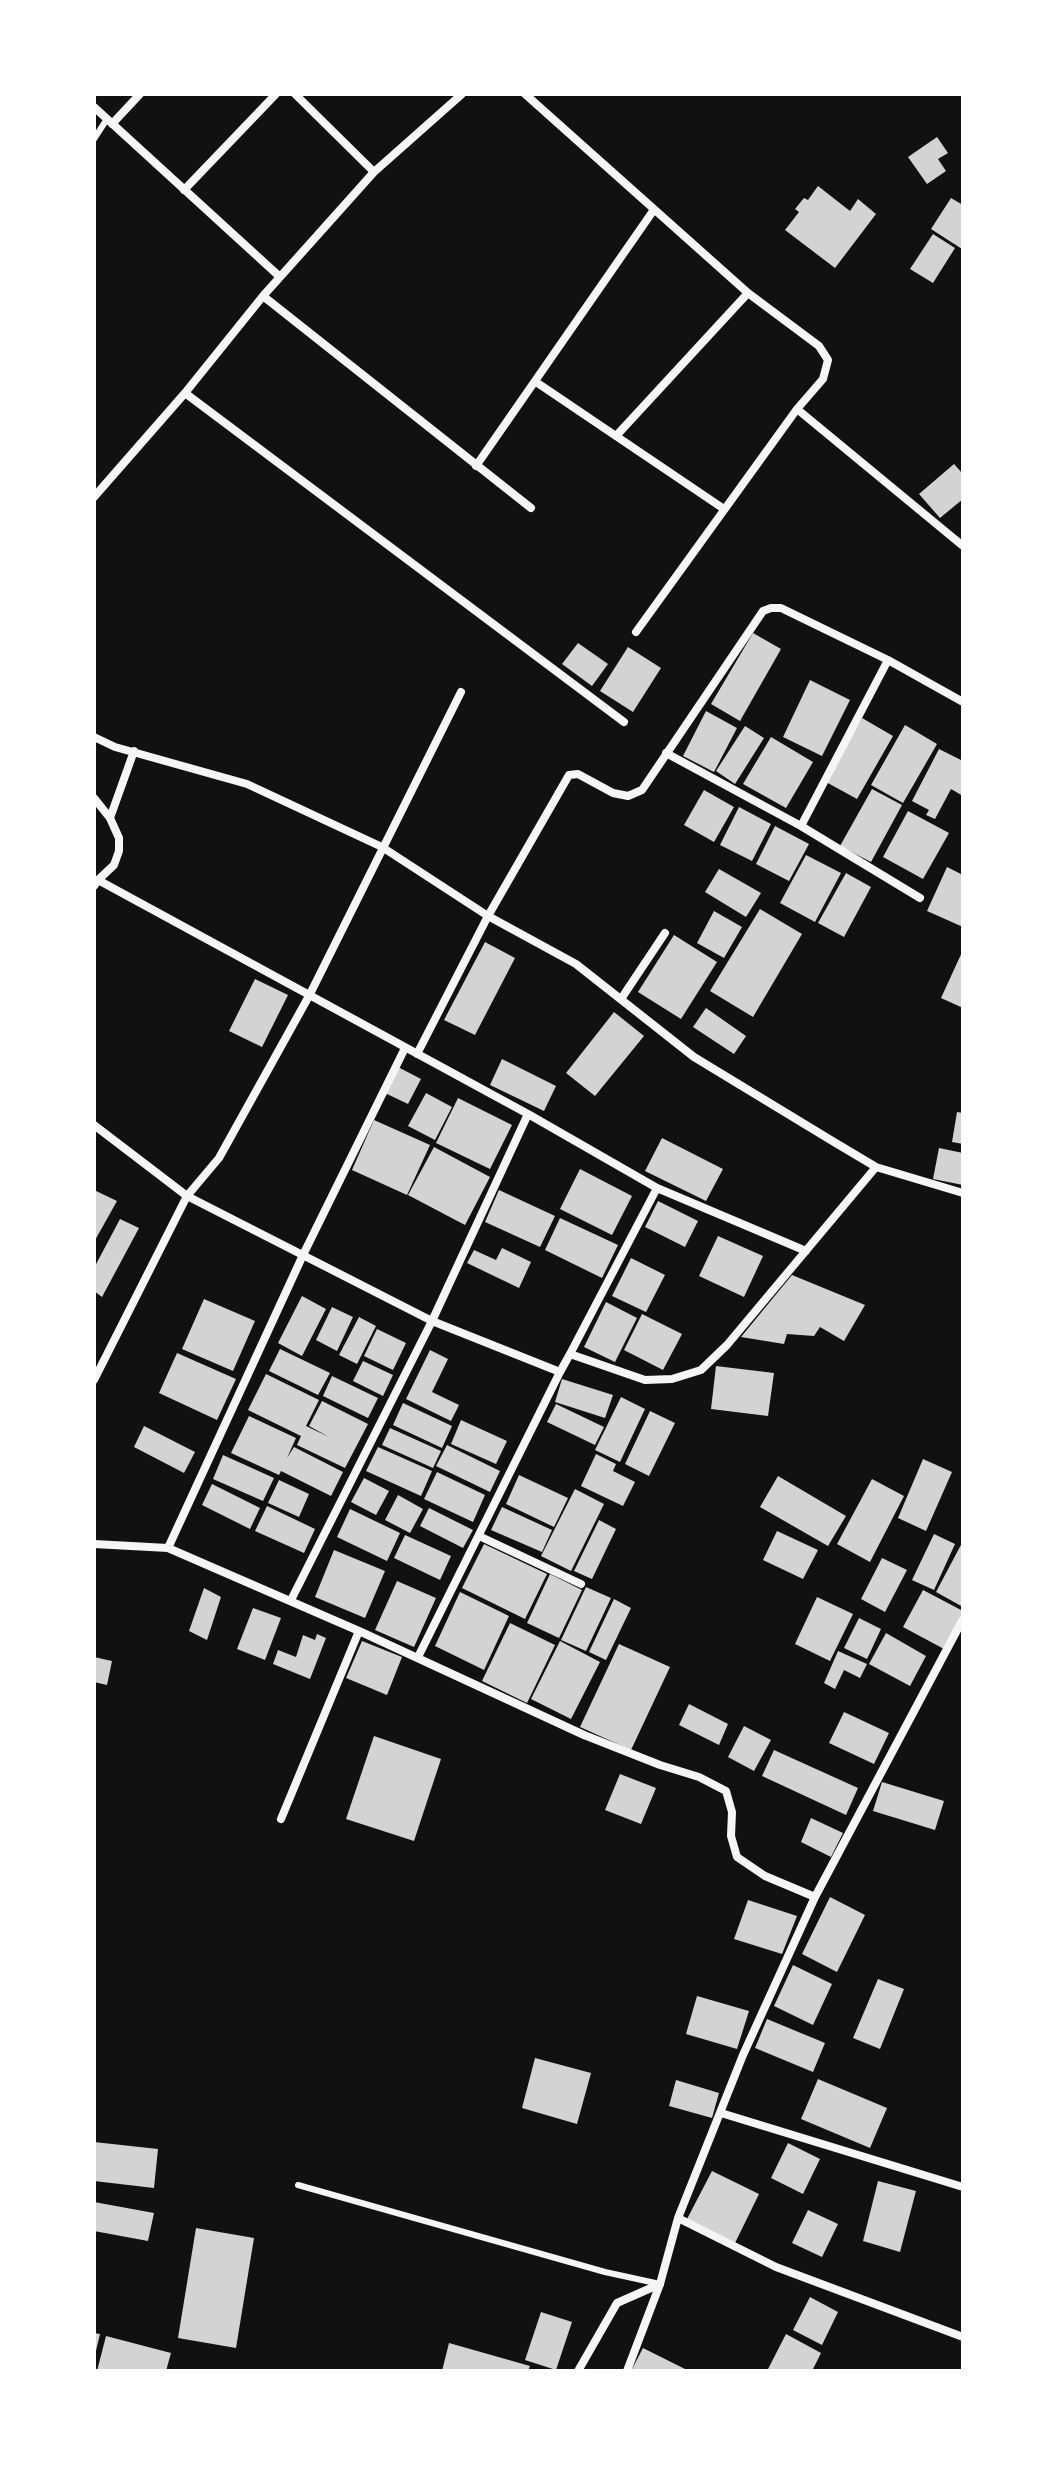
<!DOCTYPE html>
<style>
body{margin:0}
#map{position:relative;width:1057px;height:2465px;overflow:hidden;background:#111;font-family:Barlow,sans-serif}
canvas{display:block}
.frame{position:absolute;inset:0;border:96px solid #fff;pointer-events:none}
</style>
<div id="map">
<canvas width="1057" height="2465"></canvas>
<div class="frame"></div>
</div>
<script>
const ctx = document.querySelector('canvas').getContext('2d');
ctx.lineJoin = 'round';
function paint(path, color) {
  ctx.fillStyle = color;
  ctx.fill(path, 'evenodd');
}
function poly(rows) {
  const path = new Path2D();
  for (const r of rows) {
    path.moveTo(r[0], r[1]);
    for (let i = 2; i < r.length; i += 2) path.lineTo(r[i], r[i + 1]);
  }
  return path;
}
function trace(path, color, width, dash) {
  ctx.strokeStyle = color;
  ctx.lineWidth = width;
  ctx.lineCap = dash ? 'butt' : 'round';
  ctx.setLineDash(dash || []);
  ctx.stroke(path);
}
paint(poly([
 [937,137,948,153,938,159,946,171,927,184,908,157],
 [818,186,850,211,858,199,876,214,835,268,785,230,799,212,795,209,804,198,808,200],
 [951,198,963,205,962,249,931,229],
 [933,234,955,248,933,283,910,269],
 [954,464,963,474,963,499,940,518,919,494],
 [753,633,781,649,740,721,711,704],
 [578,643,608,664,592,686,562,664],
 [628,647,661,668,633,712,600,691],
 [810,680,850,700,822,756,783,737],
 [706,711,737,728,714,772,683,756],
 [862,718,893,736,857,799,826,782],
 [905,725,937,744,903,803,871,785],
 [745,726,764,738,735,784,716,771],
 [771,737,813,762,786,808,743,784],
 [939,749,963,761,963,796,951,789,935,819,926,815,929,810,912,801],
 [872,789,902,805,871,862,840,846],
 [704,790,734,807,714,842,684,825],
 [739,807,771,824,752,861,720,845],
 [908,811,949,833,923,879,883,857],
 [775,826,809,844,789,881,756,864],
 [806,855,841,873,815,922,780,903],
 [947,867,963,875,963,927,927,911],
 [719,869,761,893,746,917,705,892],
 [846,873,871,887,844,937,818,923],
 [760,909,802,934,753,1017,710,991],
 [714,911,742,927,724,958,697,943],
 [674,935,717,962,681,1019,638,992],
 [485,942,515,958,475,1035,444,1020],
 [963,950,963,1008,941,998],
 [255,979,288,995,262,1047,229,1031],
 [706,1008,746,1036,734,1054,693,1027],
 [614,1012,644,1036,595,1096,566,1073],
 [502,1059,556,1086,544,1111,490,1085],
 [398,1067,421,1079,408,1104,385,1093],
 [426,1093,452,1107,435,1140,408,1126],
 [458,1098,512,1125,490,1169,436,1143],
 [957,1112,963,1113,963,1144,952,1142],
 [374,1120,430,1145,407,1195,352,1170],
 [662,1138,723,1169,706,1201,645,1171],
 [434,1147,490,1177,465,1225,408,1195],
 [939,1148,963,1153,963,1185,933,1179],
 [580,1169,632,1196,612,1235,560,1209],
 [94,1190,117,1201,94,1242],
 [499,1190,555,1216,540,1247,485,1222],
 [658,1201,698,1221,685,1247,645,1227],
 [560,1218,618,1245,602,1278,545,1250],
 [120,1219,139,1228,102,1297,94,1291,94,1268],
 [718,1236,763,1256,744,1297,699,1276],
 [502,1248,531,1262,519,1288,467,1263,474,1250,496,1260],
 [631,1258,665,1275,646,1312,612,1296],
 [792,1275,865,1305,844,1341,820,1327,814,1336,787,1334,784,1344,741,1337],
 [302,1296,326,1309,302,1356,278,1343],
 [204,1299,255,1321,233,1371,182,1349],
 [606,1302,637,1318,615,1362,584,1347],
 [332,1307,353,1317,337,1351,316,1340],
 [642,1314,682,1334,663,1370,624,1350],
 [359,1317,376,1326,357,1364,339,1355],
 [377,1329,406,1343,393,1370,364,1356],
 [280,1349,330,1373,318,1395,269,1371],
 [430,1350,448,1359,432,1392,459,1405,451,1421,406,1399],
 [177,1353,236,1379,217,1420,159,1393],
 [363,1361,393,1375,383,1396,353,1381],
 [716,1366,774,1373,768,1416,711,1409],
 [266,1374,319,1400,306,1426,329,1437,309,1426,322,1401,368,1424,345,1468,297,1445,301,1436,248,1410],
 [332,1376,378,1398,368,1418,323,1396],
 [562,1379,613,1395,605,1418,555,1402],
 [621,1397,645,1409,620,1462,595,1450],
 [403,1403,452,1426,442,1448,393,1425],
 [556,1404,604,1427,595,1445,547,1422],
 [650,1411,675,1423,649,1476,625,1464],
 [249,1416,296,1438,287,1458,294,1447,343,1472,331,1496,281,1471,279,1475,231,1453],
 [461,1420,507,1441,496,1464,451,1444],
 [144,1426,195,1452,184,1473,134,1447],
 [390,1428,441,1451,433,1468,382,1445],
 [447,1445,500,1471,490,1492,436,1466],
 [378,1447,432,1471,421,1496,366,1471],
 [596,1454,616,1464,613,1471,635,1482,623,1506,581,1486],
 [223,1455,274,1478,263,1501,213,1479],
 [923,1459,952,1472,926,1531,898,1518],
 [437,1472,485,1495,473,1522,424,1499],
 [519,1475,568,1498,554,1527,506,1504],
 [778,1476,846,1516,828,1546,760,1507],
 [364,1478,389,1491,376,1515,351,1502],
 [872,1479,904,1496,870,1562,837,1544],
 [279,1480,309,1494,299,1517,268,1503],
 [212,1484,260,1508,250,1529,202,1505],
 [575,1489,604,1504,571,1571,541,1556],
 [398,1495,423,1509,410,1533,385,1520],
 [267,1506,315,1529,304,1553,255,1531],
 [502,1507,552,1530,542,1552,491,1530],
 [429,1508,473,1530,463,1548,420,1526],
 [350,1509,400,1533,387,1561,337,1537],
 [599,1520,616,1529,592,1579,574,1571],
 [777,1531,818,1550,803,1579,763,1560],
 [934,1534,955,1544,934,1590,912,1580],
 [405,1535,451,1556,440,1580,394,1558],
 [963,1541,963,1607,936,1592],
 [484,1544,547,1574,525,1619,462,1588],
 [334,1550,385,1571,365,1618,315,1597],
 [882,1558,907,1570,885,1612,861,1599],
 [550,1574,582,1590,559,1638,527,1623],
 [397,1581,436,1598,414,1647,375,1630],
 [586,1587,611,1598,586,1651,561,1640],
 [204,1588,221,1597,207,1640,189,1631],
 [923,1590,963,1611,944,1649,903,1627],
 [460,1592,509,1616,484,1670,435,1646],
 [817,1597,853,1614,830,1661,795,1644],
 [614,1599,631,1608,606,1660,589,1652],
 [253,1608,281,1618,265,1660,237,1649],
 [859,1618,881,1629,867,1659,844,1648],
 [510,1623,555,1645,527,1703,482,1681],
 [886,1633,926,1656,910,1686,869,1664],
 [317,1634,326,1638,310,1679,273,1664,278,1650,296,1657,303,1635,315,1640],
 [362,1641,402,1657,387,1695,346,1678],
 [560,1641,600,1662,571,1719,531,1699],
 [619,1644,670,1667,631,1750,580,1727],
 [838,1651,867,1664,860,1678,844,1670,835,1689,824,1683],
 [94,1657,112,1661,107,1685,94,1682],
 [689,1704,728,1724,719,1745,679,1725],
 [844,1712,889,1733,874,1764,829,1743],
 [744,1726,771,1740,754,1771,728,1757],
 [374,1736,441,1759,414,1841,346,1819],
 [774,1750,858,1788,846,1815,762,1776],
 [620,1774,656,1788,641,1824,605,1810],
 [882,1782,944,1801,935,1830,873,1811],
 [811,1818,843,1833,831,1857,801,1842],
 [830,1897,865,1915,837,1972,802,1954],
 [748,1900,797,1916,782,1954,734,1939],
 [793,1965,832,1984,813,2025,774,2006],
 [878,1979,904,1989,880,2049,853,2038],
 [697,1996,749,2011,737,2049,686,2034],
 [767,2019,825,2043,813,2072,755,2048],
 [535,2058,591,2073,577,2124,522,2108],
 [818,2079,887,2108,870,2148,801,2119],
 [676,2080,719,2093,712,2118,669,2106],
 [94,2142,158,2149,154,2188,94,2181],
 [788,2143,820,2159,803,2194,771,2178],
 [712,2171,759,2194,735,2243,687,2219],
 [878,2181,916,2191,900,2252,863,2241],
 [94,2202,154,2213,148,2241,94,2231],
 [808,2210,838,2224,822,2257,792,2243],
 [196,2228,254,2238,236,2348,178,2338],
 [810,2297,838,2312,822,2345,793,2330],
 [541,2312,572,2322,556,2370,525,2360],
 [94,2333,100,2334,95,2355,94,2355],
 [786,2334,821,2353,812,2371,767,2371],
 [106,2336,171,2353,166,2371,97,2371],
 [449,2343,530,2366,528,2371,442,2371],
 [643,2348,689,2371,631,2371]
]), '#d3d3d3');
trace(poly([
 [94,139,107,119],
 [298,2185,605,2272,660,2284]
]), '#f5f5f5', 6);
trace(poly([
 [295,94,374,172],
 [525,94,748,293,819,346,828,360,823,379,797,409,636,632],
 [94,107,280,277],
 [112,124,140,94],
 [184,190,276,94],
 [263,296,531,508],
 [536,382,724,509],
 [185,393,624,722],
 [797,409,963,546],
 [616,436,748,293],
 [476,466,653,211],
 [94,497,185,393,263,296,374,172,462,94],
 [94,737,115,747,247,784,382,847,488,916,576,964,694,1057,834,1142,876,1167,963,1193],
 [666,753,801,826,920,898],
 [94,798,110,818],
 [801,826,888,660],
 [98,880,114,865,119,851,119,838,110,818,134,751],
 [94,886,98,880,528,1114,657,1188,806,1251],
 [621,999,665,933],
 [417,1054,488,916,569,775,578,774,613,793,628,796,642,790,763,611,771,608,781,608,888,660,963,702],
 [94,1125,187,1196,432,1321,560,1372,570,1354,645,1380,672,1379,701,1370,727,1345,876,1167],
 [570,1354,657,1188],
 [94,1380,187,1196,219,1158,309,996,461,692],
 [479,1536,581,1584],
 [94,1544,168,1548,359,1631,584,1735,660,1765,699,1777,726,1791,732,1812,731,1836,737,1857,765,1876,815,1897,963,1619],
 [168,1548,303,1255,405,1048],
 [291,1600,432,1321,528,1114],
 [418,1657,560,1372],
 [281,1819,359,1631],
 [721,2113,963,2187],
 [678,2218,776,2267,963,2337],
 [578,2371,617,2303,660,2284],
 [627,2371,660,2284,678,2218,743,2055,815,1897]
]), '#f5f5f5', 8);
</script>
